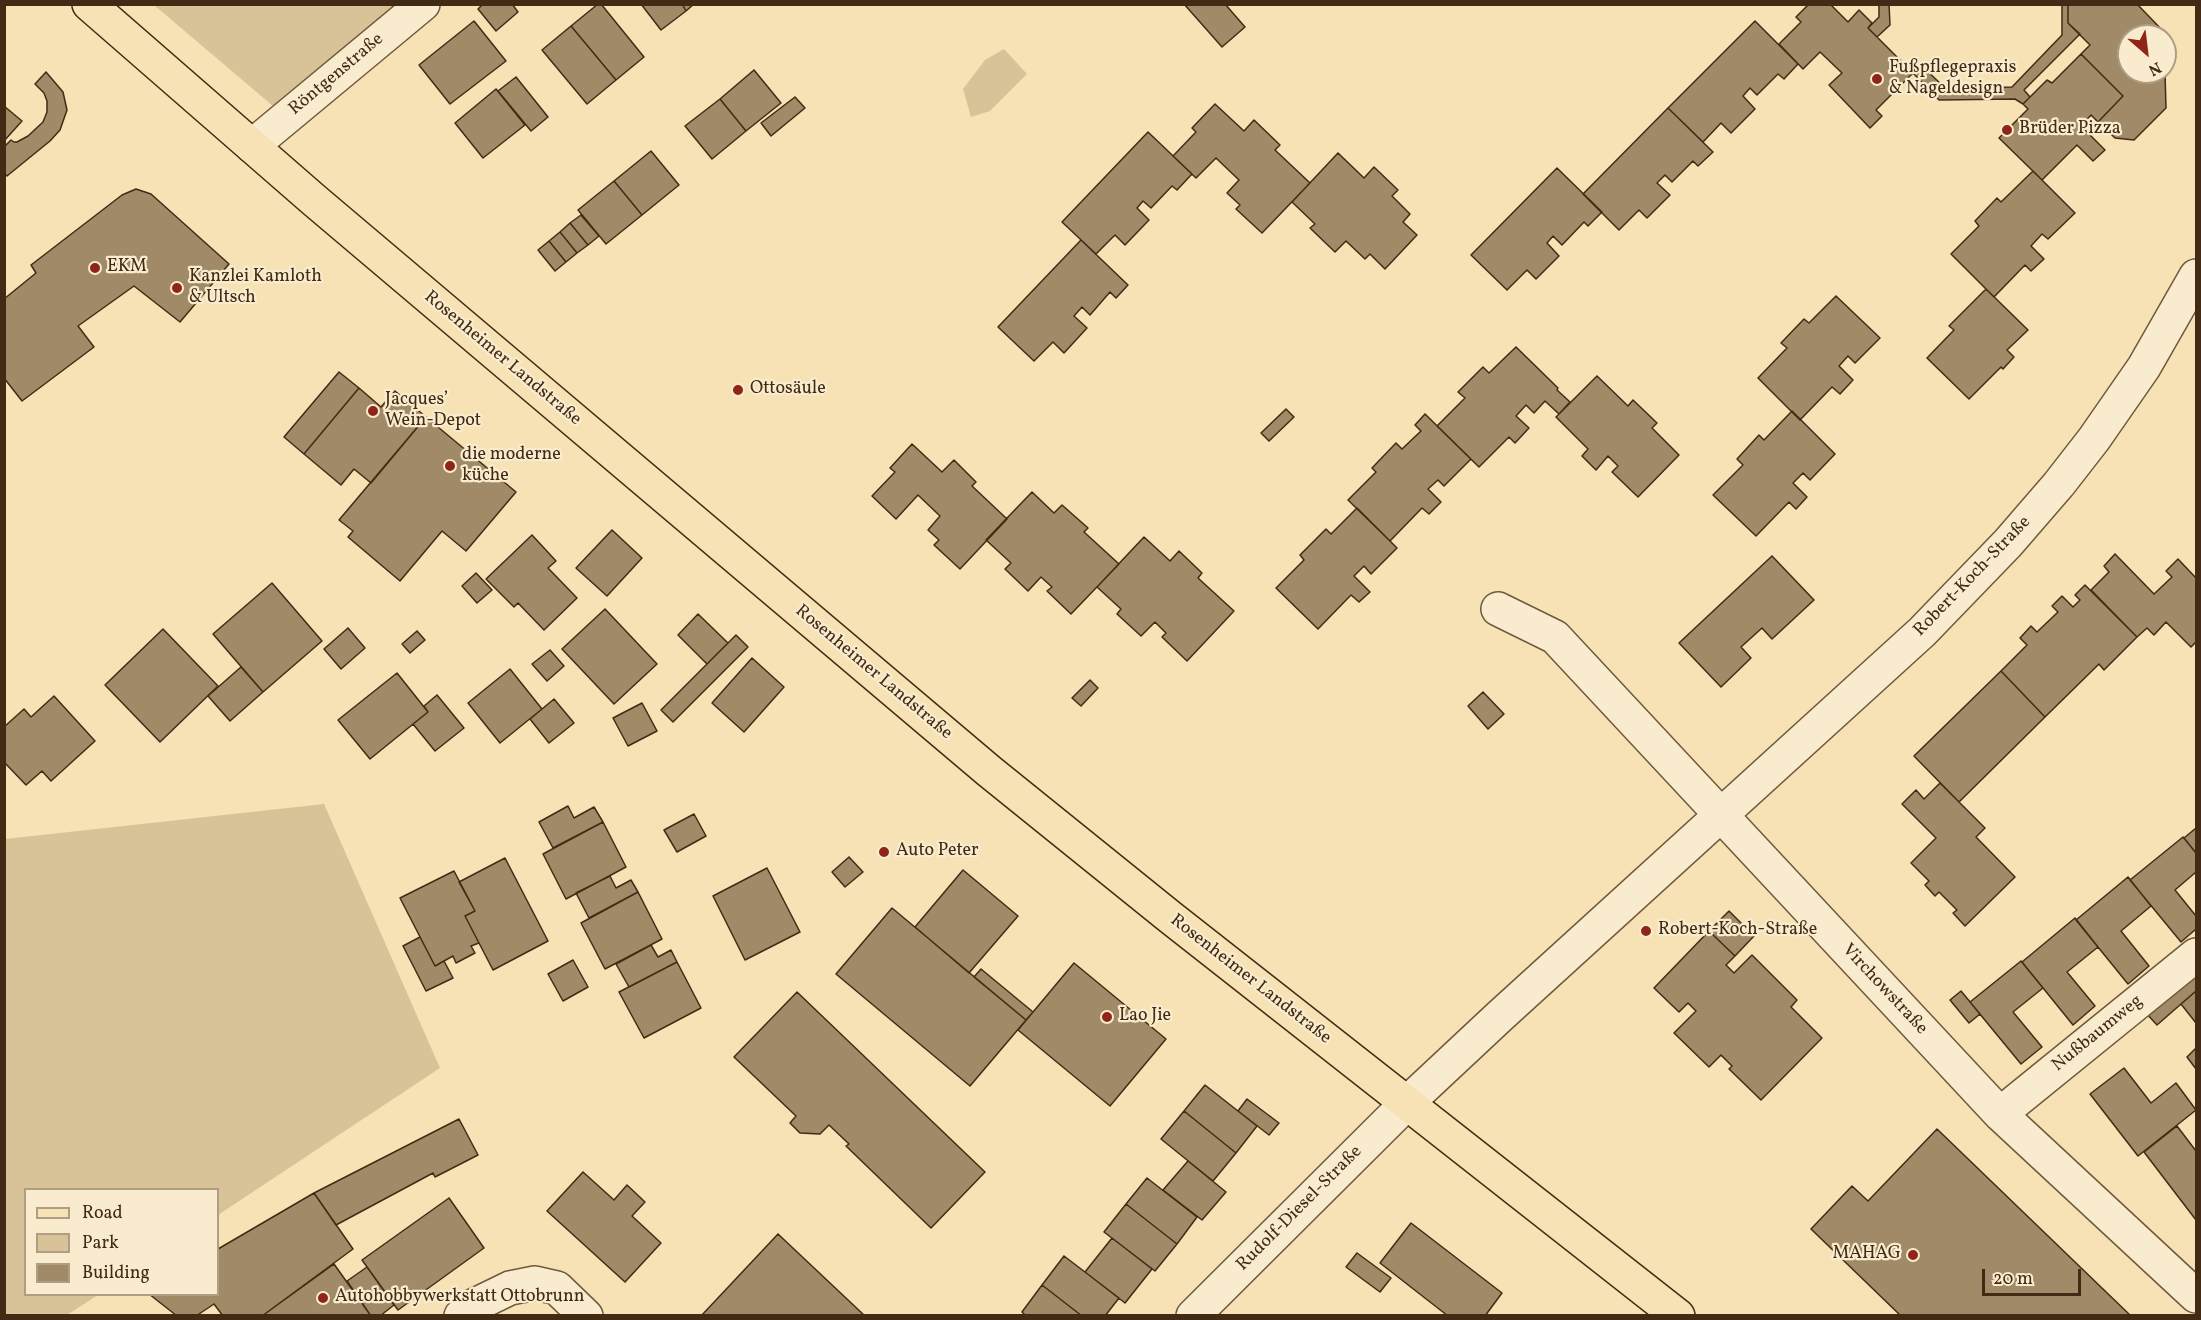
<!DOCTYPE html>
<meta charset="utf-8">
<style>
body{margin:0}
#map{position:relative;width:2201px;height:1320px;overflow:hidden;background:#f6e2b4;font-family:Vollkorn,serif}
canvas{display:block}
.frame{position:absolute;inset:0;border:6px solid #432a15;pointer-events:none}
.legend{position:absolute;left:24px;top:1188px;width:195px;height:108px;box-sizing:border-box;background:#f9ecce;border:2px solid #b09e84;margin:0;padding:8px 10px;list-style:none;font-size:18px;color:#432a15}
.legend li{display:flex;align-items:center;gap:12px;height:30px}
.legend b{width:30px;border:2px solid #b09e84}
.north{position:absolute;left:2117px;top:24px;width:60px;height:60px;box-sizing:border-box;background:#f9ecce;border:2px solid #b09e84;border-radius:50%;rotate:152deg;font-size:16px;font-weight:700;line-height:24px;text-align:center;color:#432a15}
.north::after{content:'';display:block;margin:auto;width:21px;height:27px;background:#8f2418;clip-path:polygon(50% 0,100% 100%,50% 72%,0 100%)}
.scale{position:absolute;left:1982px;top:1269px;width:99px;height:27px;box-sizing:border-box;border:3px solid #432a15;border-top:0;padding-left:8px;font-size:18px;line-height:21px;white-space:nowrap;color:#432a15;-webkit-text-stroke:4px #f9ecce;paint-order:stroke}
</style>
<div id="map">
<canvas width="2201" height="1320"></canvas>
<div class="frame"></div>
<ul class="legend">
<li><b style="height:8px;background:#f6e2b4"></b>Road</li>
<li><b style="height:16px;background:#d8c399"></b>Park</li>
<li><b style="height:16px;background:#a08a68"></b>Building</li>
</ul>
<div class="north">N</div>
<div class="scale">20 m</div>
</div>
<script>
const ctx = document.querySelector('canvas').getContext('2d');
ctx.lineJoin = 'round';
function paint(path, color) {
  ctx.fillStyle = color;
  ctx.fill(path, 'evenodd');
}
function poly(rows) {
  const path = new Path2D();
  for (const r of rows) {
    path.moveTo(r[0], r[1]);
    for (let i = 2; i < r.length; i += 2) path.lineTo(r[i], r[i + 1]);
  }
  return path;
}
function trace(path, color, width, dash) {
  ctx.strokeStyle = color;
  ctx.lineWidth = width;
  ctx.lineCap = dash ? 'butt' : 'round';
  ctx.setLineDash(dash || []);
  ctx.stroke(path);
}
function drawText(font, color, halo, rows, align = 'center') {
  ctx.font = font + ' Vollkorn,serif';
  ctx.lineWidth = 4.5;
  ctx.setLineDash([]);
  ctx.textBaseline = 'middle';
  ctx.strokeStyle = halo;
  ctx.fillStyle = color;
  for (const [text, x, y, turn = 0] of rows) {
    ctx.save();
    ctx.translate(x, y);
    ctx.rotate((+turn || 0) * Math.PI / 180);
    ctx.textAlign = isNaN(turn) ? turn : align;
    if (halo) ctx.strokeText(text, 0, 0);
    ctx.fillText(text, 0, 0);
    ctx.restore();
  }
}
paint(poly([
 [154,5,394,5,273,106],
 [1004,49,1027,74,990,111,971,117,963,89,985,60],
 [324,804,440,1068,218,1215,218,1190,26,1190,26,1294,98,1295,67,1315,5,1315,5,839]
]), '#d8c399');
const building = poly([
 [483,4,512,4,518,12,496,31,478,9,483,4],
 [598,4,601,4,644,57,616,80,571,26,598,4],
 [641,4,682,4,686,11,661,30,641,4],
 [682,4,694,4,686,11,682,4],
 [1184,4,1225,4,1245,27,1222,47,1184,4],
 [1809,4,1830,4,1848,22,1859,10,1872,23,1868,28,1913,73,1876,110,1882,116,1870,128,1829,85,1842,73,1820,52,1803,69,1779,44,1801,22,1796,17,1809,4],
 [1879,4,1889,4,1890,25,1877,37,1868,28,1879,17,1879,4],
 [2062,4,2068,4,2068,23,2080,34,2024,90,2030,97,2023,104,2015,99,1939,100,1910,70,1919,63,1945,88,2012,87,2062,35,2062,4],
 [2068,4,2137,4,2163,31,2163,36,2129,36,2129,72,2165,72,2166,108,2134,140,2115,138,2098,122,2123,96,2081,54,2090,45,2068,23,2068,4],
 [474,21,506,61,450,104,419,65,474,21],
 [1755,21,1798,64,1784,79,1778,74,1757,95,1750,88,1743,96,1755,109,1731,133,1721,123,1703,142,1668,108,1755,21],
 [571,26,616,80,587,104,542,50,571,26],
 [2081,54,2123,96,2098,122,2091,115,2081,126,2105,150,2093,161,2077,145,2042,180,1999,138,2028,109,2023,104,2047,80,2052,83,2081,54],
 [754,70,781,103,746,131,720,99,754,70],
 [46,72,63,92,67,110,60,130,50,141,7,176,4,173,4,147,11,140,14,142,17,142,28,136,43,122,47,112,47,101,44,93,35,84,46,72],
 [516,77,548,117,531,131,498,91,516,77],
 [496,89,525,125,483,158,455,123,496,89],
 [795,97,805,108,771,136,761,123,795,97],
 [720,99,746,131,712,159,685,126,720,99],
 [1215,104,1244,131,1254,120,1280,145,1275,150,1310,183,1262,233,1236,209,1240,205,1227,193,1239,180,1216,158,1196,178,1173,156,1196,132,1192,128,1215,104],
 [4,106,22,121,4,141,4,106],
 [1668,108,1713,152,1698,166,1693,161,1672,182,1665,175,1657,183,1670,195,1647,218,1639,210,1619,230,1583,194,1668,108],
 [1148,132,1192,174,1177,190,1172,186,1151,208,1143,201,1137,208,1149,220,1125,245,1115,235,1096,254,1062,222,1148,132],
 [651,151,679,185,642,215,614,181,651,151],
 [1338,153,1364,178,1374,167,1398,190,1392,196,1410,214,1403,222,1417,235,1385,269,1370,254,1365,259,1346,241,1335,252,1310,228,1315,224,1292,202,1338,153],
 [1557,168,1602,212,1588,226,1584,222,1562,245,1553,236,1547,243,1559,256,1536,279,1527,270,1507,290,1471,255,1557,168],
 [2033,171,2075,213,2048,239,2042,234,2031,246,2044,259,2031,271,2025,265,1994,297,1951,254,1979,226,1975,221,1997,198,2001,202,2033,171],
 [614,181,642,215,606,244,578,210,614,181],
 [136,189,151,194,229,264,180,322,134,286,78,326,94,347,22,401,4,378,4,299,36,273,31,265,122,195,136,189],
 [581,215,599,236,588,245,570,223,581,215],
 [570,223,588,245,577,253,560,232,570,223],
 [560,232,577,253,566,262,549,241,560,232],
 [1081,240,1128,285,1116,298,1110,292,1090,315,1082,307,1074,316,1087,328,1064,353,1053,342,1034,361,998,327,1081,240],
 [549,241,566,262,555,271,538,250,549,241],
 [1986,289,2028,330,2007,350,2014,357,2003,369,2001,367,1969,399,1927,358,1954,330,1949,326,1986,289],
 [1836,296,1880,338,1855,363,1848,356,1839,366,1853,380,1840,394,1832,387,1800,420,1758,378,1787,348,1781,343,1804,319,1809,323,1836,296],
 [1516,347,1558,388,1557,390,1570,402,1559,414,1545,401,1534,413,1526,405,1516,416,1529,428,1515,443,1509,437,1479,467,1437,426,1465,398,1458,392,1483,367,1489,373,1516,347],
 [339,372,359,388,304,454,284,437,339,372],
 [1597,376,1628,406,1633,400,1657,423,1652,428,1679,455,1638,497,1612,472,1618,466,1608,456,1596,470,1582,456,1588,449,1556,417,1597,376],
 [359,388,381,407,395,391,426,417,371,483,354,469,341,485,304,454,359,388],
 [1286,409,1294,417,1269,441,1261,433,1286,409],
 [1792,411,1835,454,1810,480,1803,473,1793,483,1807,497,1796,509,1789,502,1756,536,1713,495,1743,465,1737,459,1759,435,1764,440,1792,411],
 [1425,414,1471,459,1444,486,1438,480,1428,489,1441,502,1429,514,1422,508,1390,541,1348,500,1376,472,1372,468,1396,443,1402,449,1421,431,1415,425,1425,414],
 [426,417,516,492,466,551,442,531,400,581,348,537,353,531,339,520,426,417],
 [912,444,942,472,954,460,976,482,972,486,1007,519,960,569,934,545,939,540,928,530,940,516,918,495,896,519,872,496,895,472,890,468,912,444],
 [1032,492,1054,513,1062,505,1088,528,1084,532,1119,564,1071,614,1047,591,1052,587,1041,577,1028,591,1005,569,1011,563,986,540,1032,492],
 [1357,508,1397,548,1371,574,1364,566,1354,576,1370,592,1359,602,1351,595,1318,629,1276,588,1304,560,1300,555,1326,529,1331,534,1357,508],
 [612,530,642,558,607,596,576,568,612,530],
 [532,535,556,561,548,568,577,598,544,630,518,603,514,607,486,579,532,535],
 [1144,537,1170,561,1179,551,1202,573,1198,578,1234,611,1187,661,1162,637,1166,633,1155,622,1141,636,1117,614,1121,609,1097,587,1144,537],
 [2115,554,2154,594,2172,577,2166,571,2178,559,2196,578,2196,642,2191,647,2166,622,2154,635,2147,628,2137,637,2091,590,2109,572,2104,566,2115,554],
 [1772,556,1814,600,1772,639,1762,628,1741,647,1751,658,1721,687,1679,643,1772,556],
 [476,573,492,590,477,603,462,586,476,573],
 [272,583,322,641,263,692,213,634,272,583],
 [2085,585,2137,637,2104,670,2099,664,2045,717,2001,671,2027,645,2020,638,2031,626,2037,632,2058,612,2052,606,2062,596,2073,607,2080,600,2075,595,2085,585],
 [605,609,657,664,614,704,562,649,605,609],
 [698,614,728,643,707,664,678,635,698,614],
 [348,628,365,648,341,669,324,649,348,628],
 [163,629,218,686,160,742,105,685,163,629],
 [417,631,425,640,410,653,402,644,417,631],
 [736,635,748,647,673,722,661,710,736,635],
 [550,650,564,666,547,681,532,664,550,650],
 [752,658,784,687,744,732,712,703,752,658],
 [241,667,263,692,230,721,208,696,241,667],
 [510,669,542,709,500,743,468,703,510,669],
 [2001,671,2045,717,1959,802,1914,756,2001,671],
 [397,673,428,712,370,759,338,720,397,673],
 [1090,680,1098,688,1081,706,1072,698,1090,680],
 [1483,692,1504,714,1488,729,1468,706,1483,692],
 [437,695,464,728,435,751,413,724,428,712,424,706,437,695],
 [54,696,95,741,51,781,42,771,26,785,4,762,4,727,24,709,31,717,54,696],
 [554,699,574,723,549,743,530,719,554,699],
 [642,703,657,731,628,746,613,718,642,703],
 [1940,783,1985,828,1976,837,2015,877,1965,926,1953,913,1957,910,1939,892,1935,896,1925,885,1929,881,1911,863,1936,838,1902,804,1916,790,1924,799,1940,783],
 [568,806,574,818,594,807,603,822,553,848,539,822,568,806],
 [694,814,706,836,677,852,664,830,694,814],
 [603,822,626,867,566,899,543,854,603,822],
 [2196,828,2196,853,2184,838,2196,828],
 [2183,837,2196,853,2196,872,2175,890,2196,916,2196,929,2181,942,2130,880,2183,837],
 [849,857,863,872,845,887,832,872,849,857],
 [505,858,548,941,493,970,465,916,475,911,459,882,505,858],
 [767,868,800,932,745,960,713,896,767,868],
 [963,870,1018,916,969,973,915,927,963,870],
 [454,871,475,911,465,916,479,943,471,946,475,953,456,963,453,956,435,966,400,898,454,871],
 [610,876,616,888,631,880,638,892,589,918,576,893,610,876],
 [2128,877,2151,906,2121,931,2149,966,2128,984,2076,920,2128,877],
 [638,892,662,939,605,969,581,923,638,892],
 [892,908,1026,1020,970,1086,836,974,892,908],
 [1729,911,1754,936,1735,956,1709,931,1729,911],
 [2075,918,2098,947,2067,972,2095,1006,2073,1025,2022,962,2075,918],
 [1709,931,1735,956,1726,965,1734,973,1752,955,1797,1000,1791,1007,1822,1038,1761,1100,1729,1069,1732,1066,1721,1055,1709,1067,1674,1033,1696,1011,1688,1003,1679,1012,1654,988,1709,931],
 [420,937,435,966,444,961,453,978,426,991,403,946,420,937],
 [651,945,658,957,671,950,677,962,629,987,616,964,651,945],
 [573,960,588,987,563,1001,548,974,573,960],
 [2021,961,2043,988,2013,1012,2042,1047,2021,1064,1970,1002,2021,961],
 [677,962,701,1008,644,1038,619,992,677,962],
 [1074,963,1166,1039,1110,1106,1018,1030,1074,963],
 [2196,968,2196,991,2157,1025,2145,1012,2196,968],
 [981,969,1033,1012,1026,1020,974,977,981,969],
 [1961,991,1980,1014,1969,1023,1950,1000,1961,991],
 [2196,991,2196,1023,2181,1004,2196,991],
 [797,992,985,1172,931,1228,846,1146,849,1144,829,1125,820,1134,800,1133,790,1123,796,1116,734,1057,797,992],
 [2196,1048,2196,1069,2187,1057,2196,1048],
 [2124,1068,2151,1103,2176,1083,2196,1110,2138,1156,2090,1094,2124,1068],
 [1205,1085,1257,1126,1236,1153,1184,1111,1205,1085],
 [1247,1099,1279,1123,1269,1135,1238,1111,1247,1099],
 [1184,1111,1236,1153,1213,1181,1161,1139,1184,1111],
 [459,1119,478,1155,435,1177,433,1173,336,1225,314,1193,459,1119],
 [2177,1126,2196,1151,2196,1220,2144,1152,2177,1126],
 [1937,1129,2131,1316,1901,1316,1811,1229,1852,1186,1868,1201,1937,1129],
 [1188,1161,1226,1192,1202,1220,1163,1190,1188,1161],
 [583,1172,614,1200,627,1185,645,1202,632,1216,661,1243,625,1282,547,1211,583,1172],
 [1147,1178,1197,1217,1177,1244,1126,1204,1147,1178],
 [314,1193,353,1249,262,1316,223,1316,214,1304,196,1316,177,1316,149,1294,218,1294,218,1249,314,1193],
 [449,1198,484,1248,398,1310,362,1260,449,1198],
 [1126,1204,1177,1244,1155,1271,1104,1232,1126,1204],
 [1411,1223,1502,1293,1485,1316,1448,1316,1380,1263,1411,1223],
 [778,1234,865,1316,701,1316,778,1234],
 [1112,1238,1152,1269,1125,1303,1085,1272,1112,1238],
 [1357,1253,1391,1278,1380,1292,1346,1267,1357,1253],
 [1064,1256,1119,1298,1105,1316,1082,1316,1042,1285,1064,1256],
 [334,1264,371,1316,262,1316,334,1264],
 [367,1267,394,1305,380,1316,371,1316,347,1281,367,1267],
 [1042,1285,1082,1316,1026,1316,1022,1312,1042,1285]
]);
paint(building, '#a08a68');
trace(building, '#432a15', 1.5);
const minor = poly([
 [252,146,423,4],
 [1498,609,1555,637,2000,1114,2196,1296],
 [2000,1114,2196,955],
 [461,1316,473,1306,510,1288,535,1283,557,1288,586,1316],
 [1193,1316,1407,1103,1500,1016,1922,632,2008,543,2059,484,2094,439,2144,367,2196,276]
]);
const major = poly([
 [89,4,314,200,989,771,1170,917,1678,1316]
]);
trace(minor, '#70583d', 36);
trace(major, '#432a15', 36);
trace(minor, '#f9ecce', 33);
trace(major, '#f6e2b4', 33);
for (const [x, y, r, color] of [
 [1877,79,6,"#8f2418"],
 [2007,130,6,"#8f2418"],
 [95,268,6,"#8f2418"],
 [177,288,6,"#8f2418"],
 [738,390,6,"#8f2418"],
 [373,411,6,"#8f2418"],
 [450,466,6,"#8f2418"],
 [884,852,6,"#8f2418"],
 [1646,931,6,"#8f2418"],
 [1107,1017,6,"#8f2418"],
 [1913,1255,6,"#8f2418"],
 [323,1298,6,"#8f2418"]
]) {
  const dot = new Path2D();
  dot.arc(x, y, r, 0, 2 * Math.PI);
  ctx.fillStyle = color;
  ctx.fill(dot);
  trace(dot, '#f9ecce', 2);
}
drawText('18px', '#432a15', '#f9ecce', [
 ["Fußpflegepraxis",1889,69],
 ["& Nageldesign",1889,90],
 ["Brüder Pizza",2019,130],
 ["EKM",107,268],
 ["Kanzlei Kamloth",189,278],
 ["& Ultsch",189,299],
 ["Ottosäule",750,390],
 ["Jacques’",385,401],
 ["Wein-Depot",385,422],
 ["die moderne",462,456],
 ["küche",462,477],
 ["Auto Peter",896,852],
 ["Robert-Koch-Straße",1658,931],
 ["Lao Jie",1119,1017],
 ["MAHAG",1901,1255,"right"],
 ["Autohobbywerkstatt Ottobrunn",335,1298]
], 'left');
drawText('18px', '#432a15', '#f9ecce', [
 ["Röntgenstraße",337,75,-40],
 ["Rosenheimer Landstraße",502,359,40],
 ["Robert-Koch-Straße",1973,577,-46],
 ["Rosenheimer Landstraße",873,673,40],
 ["Rosenheimer Landstraße",1250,980,38],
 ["Virchowstraße",1884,990,47],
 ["Nußbaumweg",2098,1034,-39],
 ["Rudolf-Diesel-Straße",1300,1209,-45]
]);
</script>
